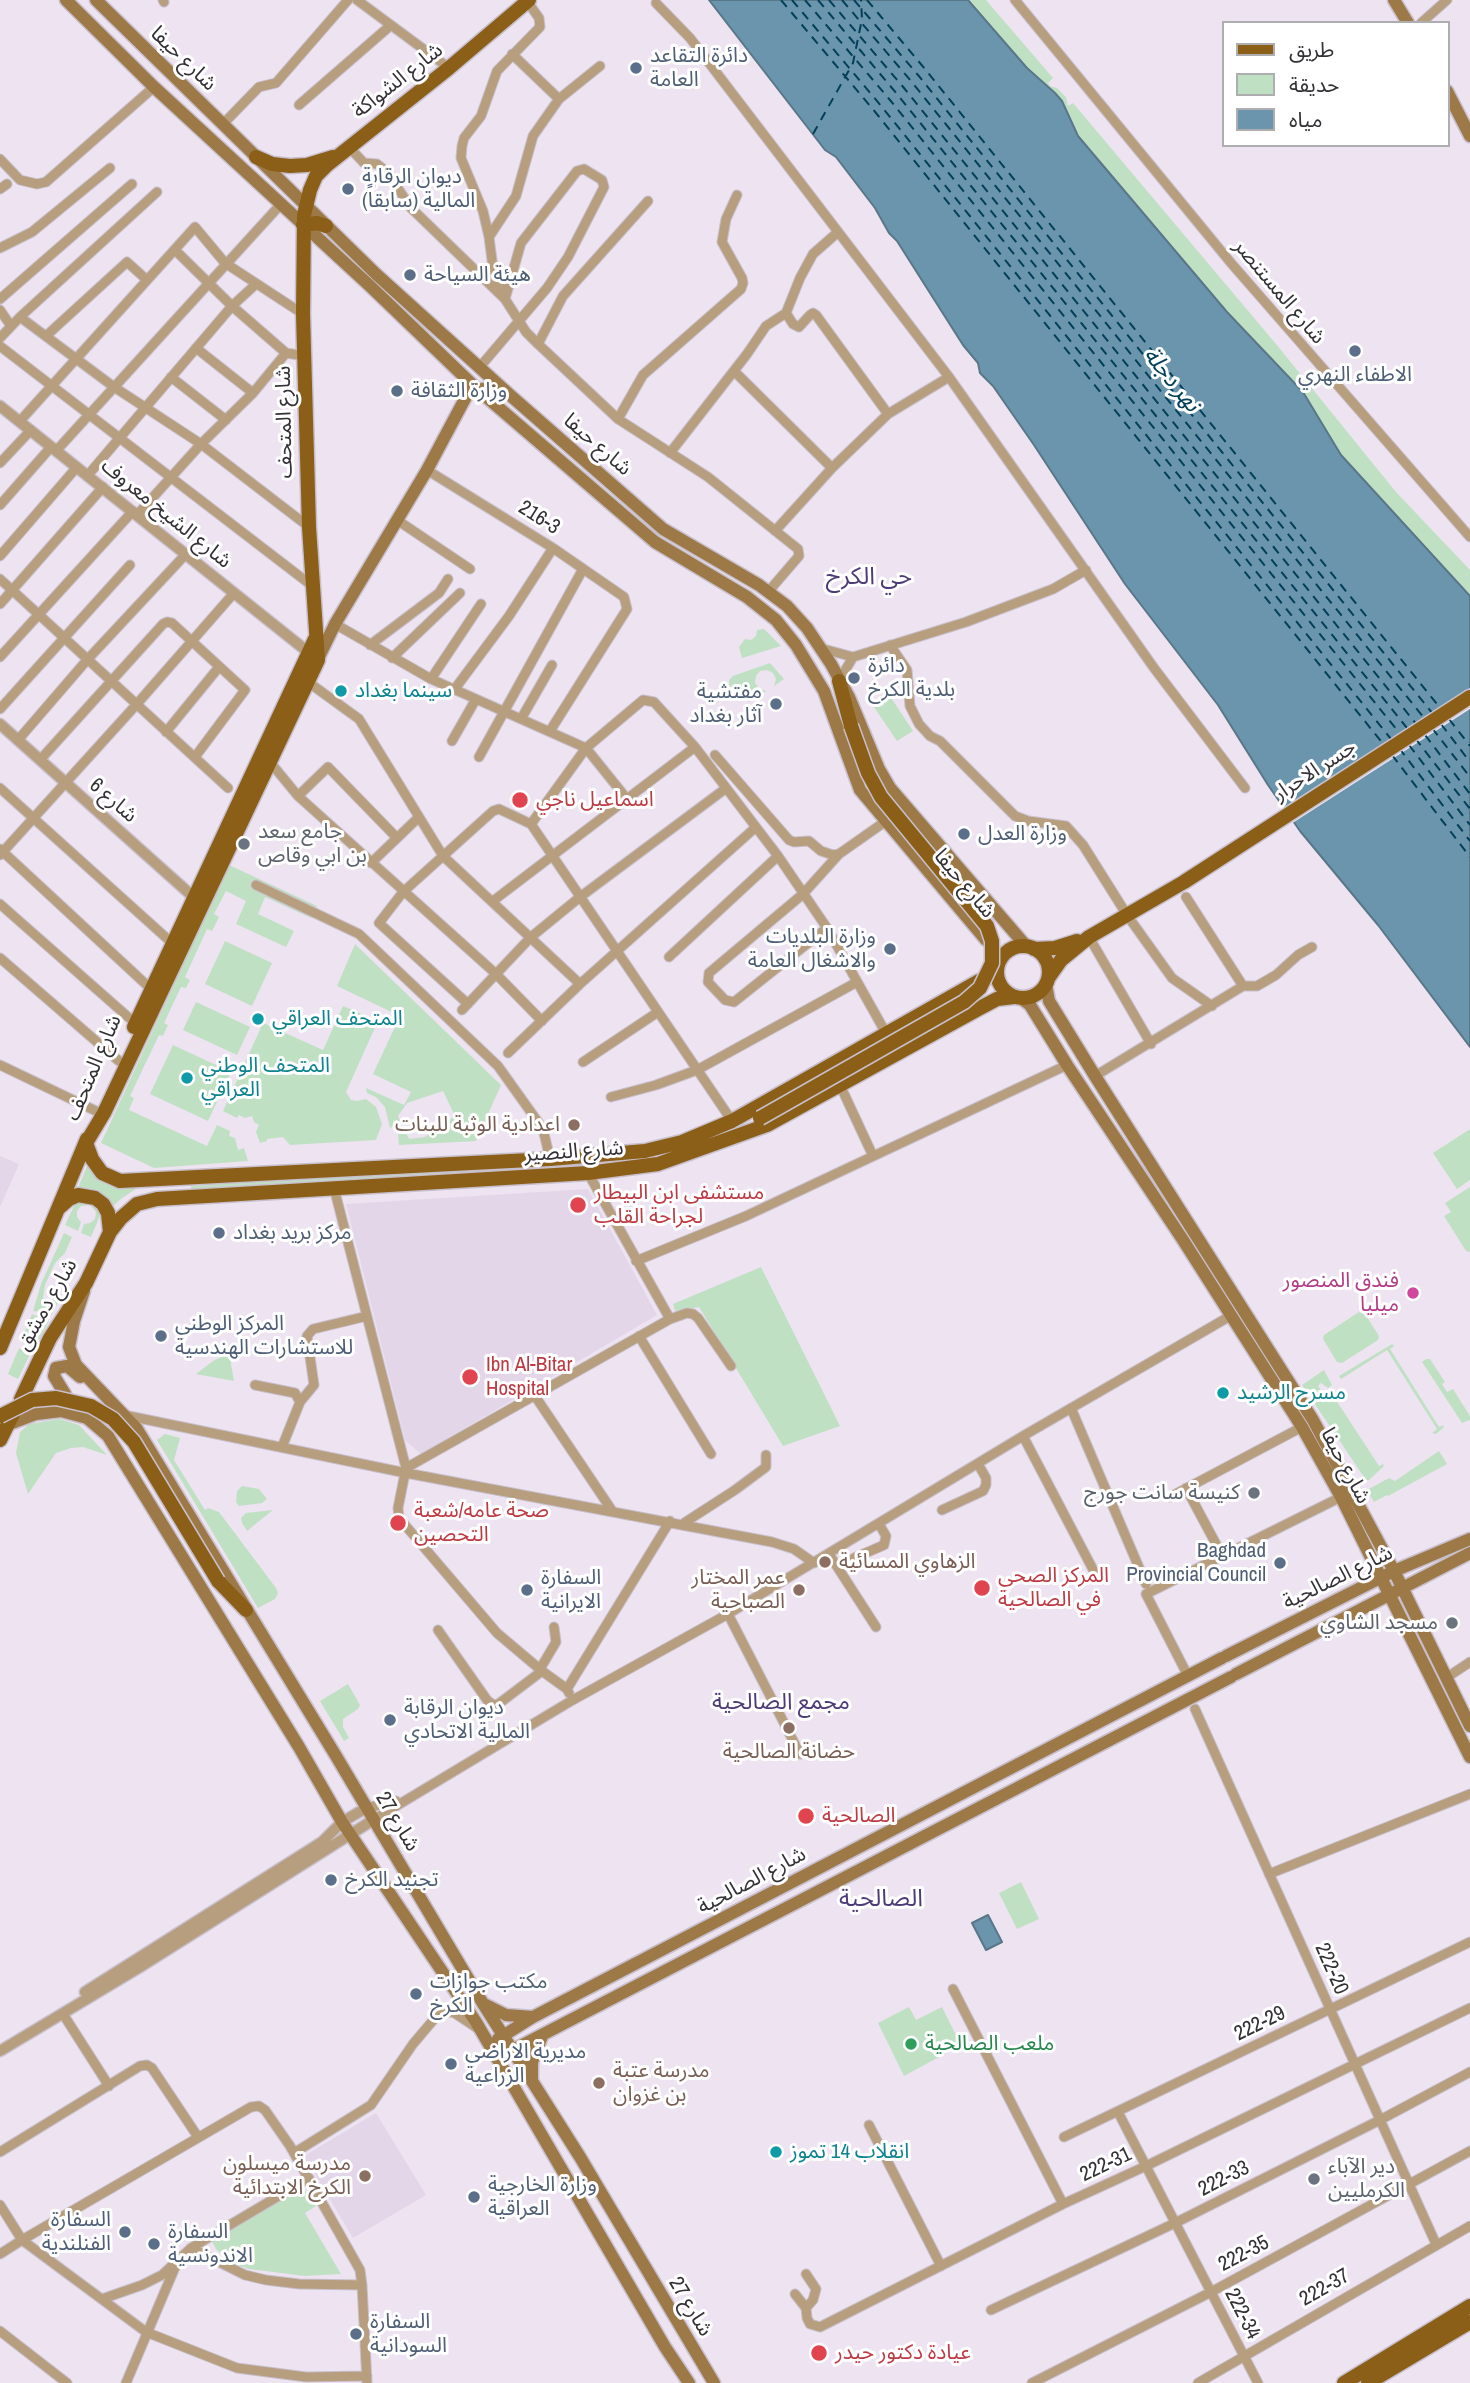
<!DOCTYPE html>
<meta charset="utf-8">
<style>
body{margin:0}
#map{position:relative;width:1470px;height:2383px;overflow:hidden;background:#ede3f1;font-family:"Archivo Narrow","Noto Sans Arabic",sans-serif}
canvas{display:block}
.legend{position:absolute;left:1222px;top:21px;width:228px;height:126px;box-sizing:border-box;background:#fff;border:2px solid #aeadaf;margin:0;padding:9px 12px;list-style:none;font-size:21px;color:#343136}
.legend li{display:flex;align-items:center;gap:14px;height:35px}
.legend b{width:35px;border:2px solid #aeadaf}
</style>
<div id="map">
<canvas width="1470" height="2383"></canvas>
<ul class="legend">
<li><b style="height:9px;background:#8b5f18"></b>طريق</li>
<li><b style="height:19px;background:#c0e0c4"></b>حديقة</li>
<li><b style="height:19px;background:#6a95ac"></b>مياه</li>
</ul>
</div>
<script>
const ctx = document.querySelector('canvas').getContext('2d');
ctx.lineJoin = 'round';
function paint(path, color) {
  ctx.fillStyle = color;
  ctx.fill(path, 'evenodd');
}
function poly(rows) {
  const path = new Path2D();
  for (const r of rows) {
    if (r.length === 3) {
      path.moveTo(r[0] + r[2], r[1]);
      path.arc(r[0], r[1], r[2], 0, 2 * Math.PI);
      continue;
    }
    path.moveTo(r[0], r[1]);
    for (let i = 2; i < r.length; i += 2) path.lineTo(r[i], r[i + 1]);
  }
  return path;
}
function trace(path, color, width, dash) {
  ctx.strokeStyle = color;
  ctx.lineWidth = width;
  ctx.lineCap = dash ? 'butt' : 'round';
  ctx.setLineDash(dash || []);
  ctx.stroke(path);
}
function drawText(font, color, halo, rows, align = 'center') {
  ctx.font = font + ' "Archivo Narrow","Noto Sans Arabic",sans-serif';
  ctx.lineWidth = 6;
  ctx.setLineDash([]);
  ctx.textBaseline = 'middle';
  ctx.strokeStyle = halo;
  ctx.fillStyle = color;
  for (const [text, x, y, turn = 0] of rows) {
    ctx.save();
    ctx.translate(x, y);
    ctx.rotate((+turn || 0) * Math.PI / 180);
    ctx.textAlign = isNaN(turn) ? turn : align;
    if (halo) ctx.strokeText(text, 0, 0);
    ctx.fillText(text, 0, 0);
    ctx.restore();
  }
}
paint(poly([
 [0,1156,19,1164,0,1207],
 [588,1189,657,1315,421,1454,405,1440,346,1204],
 [376,2113,426,2195,353,2238,304,2156]
]), '#e3d6e9');
paint(poly([
 [968,0,986,0,1053,78,1048,83,1050,86,1057,88,1066,97,1068,106,1073,103,1276,344,1396,492,1470,570,1470,596,1341,455,1303,392,1227,312,1078,136,1062,101,1055,93,1027,68],
 [764,629,781,646,742,658,739,647,745,639,751,640,756,636,757,630],
 [770,663,784,679,774,686,776,679,773,673,767,670,760,671,756,676,755,683,759,688,766,691,749,702,729,685,729,680,733,676],
 [888,693,913,731,897,741,872,704],
 [229,865,317,906,311,918,265,897,258,914,294,931,286,947,236,924,246,901,226,891,214,914,219,917,212,931,207,929,185,977,190,980,186,988,181,987,164,1023,168,1025,163,1036,159,1035,130,1096,134,1098,129,1110,207,1146,217,1125,230,1131,229,1136,235,1138,238,1150,244,1148,248,1161,154,1168,101,1143],
 [225,941,272,963,252,1006,205,984],
 [355,944,501,1085,476,1141,399,1145,398,1134,406,1132,409,1139,425,1137,455,1116,443,1091,407,1103,398,1116,401,1123,390,1128,385,1107,376,1097,367,1093,366,1088,404,1105,411,1092,373,1074,400,1016,337,986],
 [196,1002,250,1027,237,1055,183,1030],
 [343,1006,378,1021,346,1092,351,1100,357,1101,366,1099,376,1107,382,1124,376,1140,290,1145,283,1137,267,1139,267,1141,260,1143,256,1132,259,1125,254,1122,252,1116,245,1118,239,1115,237,1118,223,1111,263,1023,323,1050],
 [173,1045,231,1072,208,1121,150,1094],
 [1470,1129,1470,1180,1457,1189,1433,1153],
 [621,1159,624,1161,621,1166,191,1189,191,1186],
 [88,1164,97,1177,106,1184,118,1188,139,1187,122,1198,111,1208,108,1200,98,1192,90,1189,77,1190],
 [1470,1187,1470,1252,1466,1251,1444,1216,1451,1212,1445,1203],
 [83,1201,92,1202,101,1213,91,1237,81,1233,84,1224,90,1223,95,1219,96,1212,90,1205,81,1206,77,1211,77,1217,81,1222,78,1231,65,1225,74,1206],
 [64,1233,72,1237,65,1253,55,1263,45,1285,43,1297,46,1300,52,1301,57,1297,60,1299,51,1316,49,1317,46,1312,33,1311,41,1284],
 [761,1267,840,1426,783,1446,699,1307,675,1311,673,1304],
 [1359,1312,1365,1314,1379,1336,1378,1340,1342,1363,1337,1362,1323,1339,1324,1335],
 [32,1314,37,1316,39,1322,49,1321,35,1348,21,1341],
 [1392,1344,1394,1346,1390,1349,1439,1427,1444,1425,1443,1428,1436,1434,1432,1433,1437,1429,1387,1350,1341,1379,1339,1376],
 [19,1348,30,1354,18,1379,8,1374],
 [229,1353,234,1381,196,1374,213,1361],
 [1426,1359,1430,1359,1445,1382,1442,1384,1447,1392,1453,1389,1470,1416,1470,1420,1462,1423,1422,1362],
 [1324,1370,1332,1385,1328,1388,1321,1383,1318,1386,1326,1397,1332,1394,1379,1466,1383,1464,1384,1466,1369,1480,1366,1480,1302,1385],
 [59,1419,79,1425,107,1455,83,1447,71,1448,56,1453,28,1494,16,1453,20,1432,29,1424],
 [165,1434,180,1438,174,1460,205,1510,208,1508,219,1512,276,1588,278,1593,275,1599,258,1608,157,1440],
 [1439,1451,1447,1464,1388,1496,1387,1495,1374,1502,1367,1490,1389,1478,1395,1481],
 [242,1486,259,1489,267,1499,262,1503,239,1506,236,1502,237,1491],
 [273,1510,247,1531,242,1523,241,1518,246,1513],
 [348,1684,360,1705,358,1709,343,1719,343,1727,349,1738,344,1741,320,1701],
 [1021,1882,1039,1919,1017,1929,999,1893],
 [909,2007,916,2020,942,2007,961,2045,904,2076,878,2023],
 [301,2185,316,2206,305,2213,341,2274,305,2276,249,2269,232,2263,216,2249,212,2241,213,2239]
]), '#c0e0c4');
const water = poly([
 [709,0,968,0,1027,68,1055,93,1062,101,1078,136,1227,312,1303,392,1341,455,1470,596,1470,1047,1378,925,1300,831,1268,785,1218,705,1125,584,1034,445,993,386,980,373,978,363,963,345,897,241,889,233,875,208,836,157,825,150,709,0],
 [988,1915,1002,1942,986,1950,972,1923,988,1915]
]);
paint(water, '#6a95ac');
trace(water, '#5a7789', 2);
paint(poly([
 [1470,688,1470,709,1291,824,1281,809]
]), '#ede3f1');
trace(poly([
 [781,0,876,113,1384,745],
 [792,0,882,107,1391,739],
 [805,0,890,100,1401,735],
 [818,0,897,94,1407,728],
 [829,0,904,88,1417,725],
 [842,0,911,81,1424,718],
 [854,0,918,75,1433,714],
 [867,0,925,69,1441,709],
 [813,134,853,63,862,19,861,0],
 [1449,719,1470,746],
 [1441,724,1470,762],
 [1432,728,1470,777],
 [1425,735,1470,794],
 [1415,738,1470,809],
 [1409,745,1470,825],
 [1399,748,1470,841],
 [1392,755,1470,857]
]), '#024059', 2, [9, 7]);
const minor = poly([
 [163,0,164,2],
 [357,0,449,68],
 [1015,0,1231,263,1470,537],
 [656,3,690,38,949,377,1154,668,1245,788],
 [1421,23,1447,0],
 [559,99,600,66],
 [299,105,391,25],
 [223,124,259,87,276,83,348,0],
 [349,147,364,163,377,164,387,172,411,208,505,299,526,332,538,344,618,419,708,477,798,549,799,556,768,592],
 [0,159,20,180,37,184,46,182,154,87],
 [0,189,7,184],
 [489,237,516,196,533,136,559,99,512,54],
 [0,248,32,232,110,168],
 [175,250,232,306,286,353,305,356],
 [503,294,493,268,489,237,483,211,461,158,462,146,464,138,481,116,497,71,540,27,539,18,527,1],
 [0,299,132,184],
 [0,310,11,326],
 [786,313,793,324,799,327,810,315,813,313,816,315,888,414],
 [20,317,114,387,201,444,309,527],
 [46,336,127,262,147,280],
 [0,338,20,317,157,192],
 [538,344,563,296,648,201],
 [0,346,311,585],
 [196,348,253,393],
 [479,368,547,288,568,257,604,187,602,180,584,169,577,171,521,243,505,299],
 [734,371,832,468],
 [171,377,226,420],
 [618,419,643,375,741,289,743,283,742,278,722,242,726,219,737,195],
 [20,421,195,227,225,263,303,314],
 [56,451,281,204],
 [670,453,747,354,766,326,786,313,800,278,813,254,838,232],
 [0,463,31,430],
 [427,470,553,548,624,597,627,609,550,731],
 [88,475,232,306,256,284],
 [0,505,51,447],
 [137,515,201,444,253,393,286,353],
 [397,520,470,569],
 [775,531,832,468,888,414,949,377],
 [0,556,77,467],
 [0,579,228,788],
 [0,604,103,487],
 [335,624,431,679,586,748,627,799],
 [370,645,439,593,448,579],
 [890,645,907,670,910,706,919,724,930,736,940,741,1015,816,1028,821,1066,826,1083,845,1127,915,1172,978,1212,1006],
 [820,648,853,657,966,622,1053,589,1086,570],
 [0,657,133,511],
 [392,658,460,593],
 [431,679,481,604],
 [839,681,853,657],
 [308,682,359,719,443,856,580,984],
 [454,690,509,616,553,548],
 [0,709,130,565],
 [521,719,552,665],
 [166,732,219,667],
 [18,740,87,660,185,555],
 [452,741,476,699],
 [715,755,789,840,794,842,809,841,821,851,833,855,839,854],
 [479,757,583,569],
 [40,760,163,624,167,622,172,623,245,690,195,757],
 [270,762,298,796,495,973,542,1021],
 [0,788,172,943],
 [298,796,328,767,397,838],
 [531,824,586,748,643,700,654,702,695,747,778,856,827,928,887,1035],
 [0,849,151,989],
 [0,855,136,705,234,593],
 [371,863,419,817],
 [256,885,359,934,498,1066,543,1129,550,1159],
 [1186,897,1243,986],
 [493,901,695,747],
 [0,904,136,1024],
 [827,928,734,1002,725,1000,708,982,709,973,803,894,839,854,886,821],
 [1089,937,1151,1044],
 [669,957,778,856],
 [0,958,119,1061],
 [468,1004,379,923,403,892,493,811,499,809,531,824,732,1121],
 [462,1010,531,937,580,897,725,789],
 [508,1053,580,984,756,827],
 [583,1062,658,1012],
 [0,1065,96,1111],
 [1095,1076,1243,986,1257,986,1276,975,1298,955,1312,947],
 [840,1085,873,1156],
 [611,1097,656,1085,697,1070,857,982],
 [588,1173,670,1319],
 [334,1188,406,1468,398,1508,399,1518,497,1633,542,1671,567,1689],
 [636,1261,746,1216,1067,1065],
 [639,1336,711,1454],
 [255,1385,295,1393,300,1402,282,1447],
 [535,1396,613,1512],
 [300,1402,314,1385,307,1336,313,1329,367,1316],
 [1071,1408,1146,1584],
 [124,1415,406,1473,772,1542,794,1549,814,1563],
 [1023,1436,1098,1579],
 [406,1468,670,1319,687,1313,693,1314,698,1318,731,1366],
 [1186,1488,1223,1557],
 [1170,1497,1302,1427],
 [942,1510,983,1491,986,1485,986,1478,978,1464],
 [684,1523,735,1490,766,1467,766,1455],
 [829,1554,876,1627],
 [854,1558,884,1545,886,1536,879,1524],
 [728,1614,800,1754],
 [438,1630,487,1700,492,1704,497,1705,542,1671],
 [540,1669,556,1642,554,1627],
 [1188,1676,1146,1594,1341,1497],
 [1446,1678,1470,1662],
 [569,1693,567,1689,670,1521],
 [1195,1709,1436,2244],
 [366,1808,396,1801],
 [373,1820,571,1701,728,1614,1023,1436,1232,1315],
 [1269,1874,1470,1794],
 [953,1989,1063,2204],
 [63,2014,109,2086],
 [1118,2112,1258,2383],
 [869,2125,941,2266],
 [1064,2137,1470,1942],
 [0,2152,140,2066,147,2065,152,2068,198,2137],
 [294,2153,371,2105,413,2044,435,2018,443,2013,453,2012,477,2028],
 [0,2205,22,2240,146,2332,237,2368,306,2377,367,2376],
 [191,2248,245,2275,266,2280,299,2284,362,2285],
 [0,2254,22,2240,251,2107,259,2106,265,2110,290,2146,360,2270,362,2285,367,2383],
 [806,2274,816,2289,813,2300,806,2308,807,2318,810,2324,820,2327,1063,2204,1146,2166,1470,2008],
 [795,2294,806,2308],
 [102,2299,142,2285,162,2275,191,2248,309,2178],
 [991,2310,1175,2223,1380,2120,1470,2072],
 [0,2331,67,2383],
 [126,2383,176,2265],
 [1032,2383,1211,2292,1470,2151],
 [1198,2383,1470,2226]
]);
const tertiary = poly([
 [0,406,308,652],
 [0,724,199,902],
 [85,1992,322,1842,342,1822,366,1808],
 [0,2051,140,1967,373,1820]
]);
const secondary = poly([
 [66,0,154,87,370,286,477,389,655,542,747,597,776,620,796,645,824,691,860,790,986,940],
 [96,0,376,274,511,396,663,529,759,585,787,606,807,628,831,664,849,697,879,769,890,788,1026,946],
 [1394,0,1408,23],
 [1447,91,1470,136],
 [318,659,335,624,427,470,467,395,471,391,483,389],
 [1046,984,1049,1001,1095,1076,1313,1420,1394,1571,1470,1726],
 [1022,999,1030,1005,1067,1065,1183,1240,1302,1427,1341,1497,1470,1757],
 [84,1291,74,1321,69,1347,76,1365,137,1429,336,1756,482,2002,580,2157,714,2383],
 [65,1394,54,1376,56,1368,67,1366,80,1377],
 [7,1425,36,1414,61,1411,87,1418,108,1436,299,1747,342,1822,476,2022,665,2347,689,2383],
 [1226,1656,1394,1571,1470,1539],
 [1236,1674,1470,1553],
 [484,2004,506,2015,533,2017],
 [498,2039,533,2017,1222,1658],
 [507,2053,1231,1677],
 [532,2080,532,2062,542,2036]
]);
const primary = poly([
 [256,157,272,164,290,166,307,165,333,157],
 [303,225,317,223,326,226],
 [839,681,851,726],
 [1023,972,26],
 [1034,949,1055,948,1077,941],
 [1049,977,1061,960,1089,937,1184,882,1470,697],
 [134,1027,315,639],
 [86,1143,104,1113,318,660,309,527,303,314,304,215,310,190,316,176,327,165,449,68,529,0],
 [86,1143,92,1159,102,1173,120,1181,550,1159,645,1151,682,1142,732,1121,979,981],
 [60,1207,69,1199,78,1195,95,1198,103,1204,108,1213,110,1232],
 [0,1348,87,1139],
 [21,1399,50,1338,86,1283,110,1232,121,1218,137,1204,157,1199,588,1173,658,1164,767,1125,980,1008,997,999,1014,997],
 [0,1440,13,1414],
 [218,1581,246,1610],
 [1344,2383,1470,2306],
 [1368,2383,1470,2322]
]);
trace(minor, '#c8bfcc', 11);
trace(tertiary, '#c8bfcc', 13);
trace(secondary, '#c8bfcc', 15);
trace(primary, '#c8bfcc', 17);
trace(minor, '#b79e7e', 9);
trace(tertiary, '#b79e7e', 10);
trace(secondary, '#9e7948', 12);
trace(primary, '#8b5f18', 14);
const primaryBridge = poly([
 [760,1118,964,1002,980,988,992,963,992,941,987,926,881,797,868,773,851,726],
 [0,1416,32,1400,56,1398,91,1406,113,1419,134,1442,218,1581]
]);
trace(primaryBridge, '#c8bfcc', 17, []);
trace(primaryBridge, '#8b5f18', 14);
for (const [x, y, r, color] of [
 [636,68,7,"#5c6f8a"],
 [348,189,7,"#5c6f8a"],
 [410,275,7,"#5c6f8a"],
 [1355,351,7,"#5c6f8a"],
 [397,391,7,"#5c6f8a"],
 [854,678,7,"#5c6f8a"],
 [341,691,7,"#0f9aa8"],
 [776,704,7,"#5c6f8a"],
 [520,800,9,"#e0444e"],
 [964,834,7,"#5c6f8a"],
 [244,844,7,"#6b7280"],
 [890,949,7,"#5c6f8a"],
 [258,1019,7,"#0f9aa8"],
 [187,1078,7,"#0f9aa8"],
 [574,1125,7,"#8d6e63"],
 [578,1205,9,"#e0444e"],
 [219,1233,7,"#5c6f8a"],
 [1413,1293,7,"#d1479c"],
 [161,1336,7,"#5c6f8a"],
 [470,1377,9,"#e0444e"],
 [1223,1393,7,"#0f9aa8"],
 [1254,1493,7,"#6b7280"],
 [398,1523,9,"#e0444e"],
 [825,1562,7,"#8d6e63"],
 [1280,1563,7,"#5c6f8a"],
 [982,1588,9,"#e0444e"],
 [527,1590,7,"#5c6f8a"],
 [799,1590,7,"#8d6e63"],
 [1452,1623,7,"#6b7280"],
 [390,1720,7,"#5c6f8a"],
 [789,1728,7,"#8d6e63"],
 [806,1816,9,"#e0444e"],
 [331,1880,7,"#5c6f8a"],
 [416,1994,7,"#5c6f8a"],
 [911,2044,7,"#2e9e5b"],
 [451,2064,7,"#5c6f8a"],
 [599,2083,7,"#8d6e63"],
 [776,2152,7,"#0f9aa8"],
 [365,2176,7,"#8d6e63"],
 [1314,2179,7,"#6b7280"],
 [474,2197,7,"#5c6f8a"],
 [125,2232,7,"#5c6f8a"],
 [154,2244,7,"#5c6f8a"],
 [356,2334,7,"#5c6f8a"],
 [819,2353,9,"#e0444e"]
]) {
  const dot = new Path2D();
  dot.arc(x, y, r, 0, 2 * Math.PI);
  ctx.fillStyle = color;
  ctx.fill(dot);
  trace(dot, '#fff', 2.5);
}
drawText('21px', '#4e5e75', '#fff', [
 ["دائرة التقاعد",650,56],
 ["العامة",650,80],
 ["ديوان الرقابة",362,177],
 ["المالية (سابقاً)",362,201],
 ["هيئة السياحة",424,275],
 ["الاطفاء النهري",1355,375,"center"],
 ["وزارة الثقافة",411,391],
 ["دائرة",868,666],
 ["بلدية الكرخ",868,690],
 ["مفتشية",762,692,"right"],
 ["آثار بغداد",762,716,"right"],
 ["وزارة العدل",978,834],
 ["وزارة البلديات",876,937,"right"],
 ["والاشغال العامة",876,961,"right"],
 ["مركز بريد بغداد",233,1233],
 ["المركز الوطني",175,1324],
 ["للاستشارات الهندسية",175,1348],
 ["Baghdad",1266,1551,"right"],
 ["Provincial Council",1266,1575,"right"],
 ["السفارة",541,1578],
 ["الايرانية",541,1602],
 ["ديوان الرقابة",404,1708],
 ["المالية الاتحادي",404,1732],
 ["تجنيد الكرخ",345,1880],
 ["مكتب جوازات",430,1982],
 ["الكرخ",430,2006],
 ["مديرية الاراضي",465,2052],
 ["الزراعية",465,2076],
 ["وزارة الخارجية",488,2185],
 ["العراقية",488,2209],
 ["السفارة",111,2220,"right"],
 ["الفنلندية",111,2244,"right"],
 ["السفارة",168,2232],
 ["الاندونسية",168,2256],
 ["السفارة",370,2322],
 ["السودانية",370,2346]
], 'left');
drawText('21px', '#343136', '#fff', [
 ["شارع حيفا",183,59,44],
 ["شارع الشواكة",398,81,-38],
 ["شارع المستنصر",1279,292,50],
 ["شارع المتحف",285,422,-91],
 ["شارع حيفا",597,445,41],
 ["شارع الشيخ معروف",166,514,39],
 ["216-3",539,518,32],
 ["جسر الاحرار",1315,771,-33],
 ["شارع 6",113,801,41],
 ["شارع حيفا",964,884,50],
 ["شارع المتحف",94,1068,-67],
 ["شارع النصیر",574,1152,-4],
 ["شارع دمشق",47,1305,-60],
 ["شارع حيفا",1345,1466,62],
 ["شارع الصالحية",1338,1578,-26],
 ["شارع 27",397,1822,59],
 ["شارع الصالحية",752,1881,-28],
 ["222-20",1331,1969,66],
 ["222-29",1260,2024,-26],
 ["222-31",1106,2165,-25],
 ["222-33",1224,2179,-27],
 ["222-35",1244,2254,-28],
 ["222-37",1325,2288,-30],
 ["شارع 27",690,2307,59],
 ["222-34",1242,2314,63]
]);
drawText('21px', '#0d838f', '#fff', [
 ["سينما بغداد",355,691],
 ["المتحف العراقي",272,1019],
 ["المتحف الوطني",201,1066],
 ["العراقي",201,1090],
 ["مسرح الرشيد",1237,1393],
 ["انقلاب 14 تموز",790,2152]
], 'left');
drawText('21px', '#be3a42', '#fff', [
 ["اسماعيل ناجي",536,800],
 ["مستشفى ابن البيطار",594,1193],
 ["لجراحة القلب",594,1217],
 ["Ibn Al-Bitar",486,1365],
 ["Hospital",486,1389],
 ["صحة عامه/شعبة",414,1511],
 ["التحصين",414,1535],
 ["المركز الصحي",998,1576],
 ["في الصالحية",998,1600],
 ["الصالحية",822,1816],
 ["عيادة دكتور حيدر",835,2353]
], 'left');
drawText('21px', '#5b616d', '#fff', [
 ["جامع سعد",258,832],
 ["بن ابي وقاص",258,856],
 ["كنيسة سانت جورج",1240,1493,"right"],
 ["مسجد الشاوي",1438,1623,"right"],
 ["دير الآباء",1328,2167],
 ["الكرمليين",1328,2191]
], 'left');
drawText('21px', '#785e54', '#fff', [
 ["اعدادية الوثبة للبنات",560,1125],
 ["الزهاوي المسائية",839,1562,"left"],
 ["عمر المختار",785,1578],
 ["الصباحية",785,1602],
 ["حضانة الصالحية",789,1752,"center"],
 ["مدرسة عتبة",613,2071,"left"],
 ["بن غزوان",613,2095,"left"],
 ["مدرسة ميسلون",351,2164],
 ["الكرخ الابتدائية",351,2188]
], 'right');
drawText('21px', '#b23c85', '#fff', [
 ["فندق المنصور",1399,1281],
 ["ميليا",1399,1305]
], 'right');
drawText('21px', '#27864d', '#fff', [
 ["ملعب الصالحية",925,2044]
], 'left');
drawText('italic 23px', '#024059', '#fff', [
 ["نهر دجلة",1171,380,51]
]);
drawText('23px', '#4c3b78', '#fff', [
 ["مجمع الصالحية",781,1703]
]);
drawText('24px', '#4c3b78', '#fff', [
 ["حي الكرخ",869,578],
 ["الصالحية",881,1900]
]);
</script>
